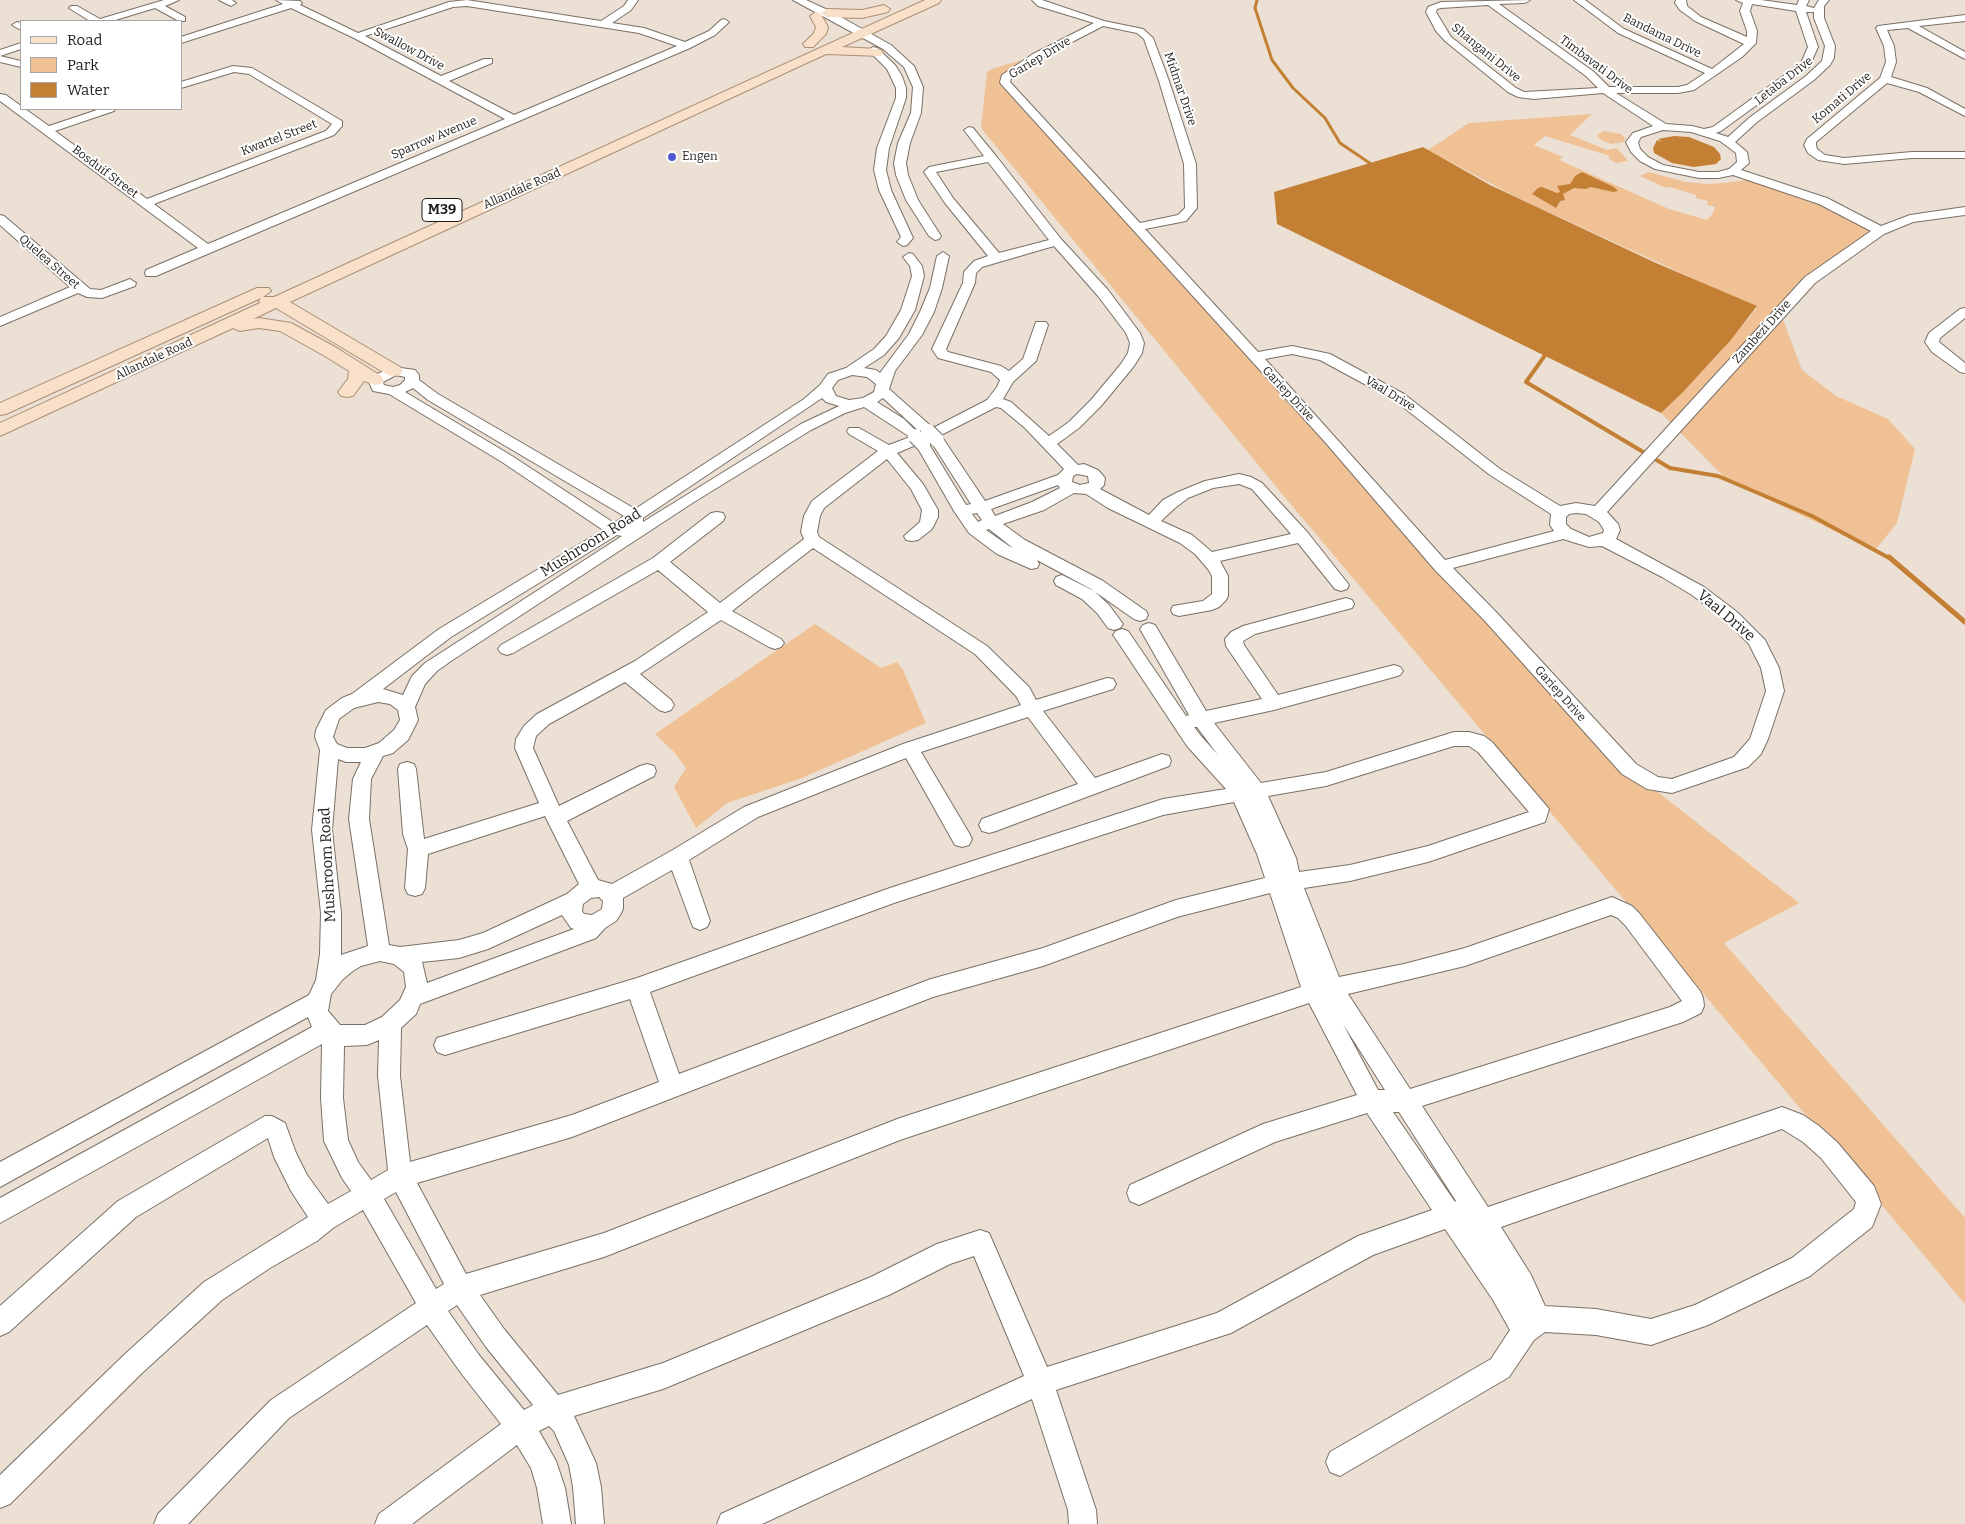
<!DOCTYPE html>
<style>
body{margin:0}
#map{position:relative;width:1965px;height:1524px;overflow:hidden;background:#ece0d5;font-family:Bitter,serif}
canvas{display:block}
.legend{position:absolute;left:20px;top:20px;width:162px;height:90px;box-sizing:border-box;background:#fff;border:1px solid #a6a5a3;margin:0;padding:6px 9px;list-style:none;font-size:15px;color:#211d19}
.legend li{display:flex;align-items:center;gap:10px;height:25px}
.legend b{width:25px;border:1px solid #a6a5a3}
</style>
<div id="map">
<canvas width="1965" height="1524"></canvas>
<ul class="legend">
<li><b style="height:6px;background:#f9e0c9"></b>Road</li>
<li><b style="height:14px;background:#efc194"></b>Park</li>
<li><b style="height:14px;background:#c38035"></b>Water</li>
</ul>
</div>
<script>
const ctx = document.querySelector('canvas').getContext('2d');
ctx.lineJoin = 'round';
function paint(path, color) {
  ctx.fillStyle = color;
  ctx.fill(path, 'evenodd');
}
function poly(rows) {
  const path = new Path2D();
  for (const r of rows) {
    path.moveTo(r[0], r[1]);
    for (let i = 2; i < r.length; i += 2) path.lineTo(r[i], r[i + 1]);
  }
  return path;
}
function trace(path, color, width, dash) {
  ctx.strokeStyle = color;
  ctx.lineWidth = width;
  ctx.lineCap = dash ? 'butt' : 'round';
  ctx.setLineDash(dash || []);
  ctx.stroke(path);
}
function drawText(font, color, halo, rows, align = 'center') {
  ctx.font = font + ' Bitter,serif';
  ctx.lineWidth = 4;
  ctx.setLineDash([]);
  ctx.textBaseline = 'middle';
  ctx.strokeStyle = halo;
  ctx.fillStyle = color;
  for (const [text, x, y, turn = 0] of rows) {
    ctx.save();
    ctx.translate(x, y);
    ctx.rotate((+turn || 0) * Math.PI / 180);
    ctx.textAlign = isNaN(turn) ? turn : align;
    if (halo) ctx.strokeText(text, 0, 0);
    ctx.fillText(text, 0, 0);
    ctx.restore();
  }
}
paint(poly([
 [1037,56,1006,82,1635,774,1799,903,1724,943,1965,1218,1965,1304,1283,495,981,128,987,72,994,68],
 [1592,114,1570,135,1607,150,1617,148,1628,161,1616,163,1608,158,1610,156,1545,136,1534,145,1563,157,1559,160,1669,209,1707,220,1713,213,1715,207,1707,205,1708,201,1696,198,1696,195,1670,187,1666,188,1640,176,1649,172,1686,182,1706,184,1725,183,1746,180,1750,177,1808,195,1880,231,1806,284,1780,312,1802,370,1836,396,1888,419,1915,449,1897,523,1875,550,1727,480,1661,413,1715,358,1757,308,1518,198,1428,150,1469,123],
 [1604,131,1621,134,1625,138,1624,142,1612,144,1603,141,1598,137,1598,134],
 [815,624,881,668,897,662,903,670,926,723,802,778,727,803,696,828,674,787,686,768,674,752,655,734]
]), '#efc194');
paint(poly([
 [1674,136,1689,137,1714,147,1720,154,1721,159,1716,164,1694,167,1672,163,1654,153,1653,148,1657,140,1662,142,1658,139],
 [1423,147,1490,185,1656,263,1757,306,1730,341,1683,392,1661,413,1277,224,1274,192],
 [1582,172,1614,187,1618,191,1613,192,1591,187,1586,189,1574,188,1563,194,1565,200,1560,201,1556,208,1532,194,1538,188,1542,187,1557,193,1560,192,1557,186,1570,184,1575,176]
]), '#c38035');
trace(poly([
 [1257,0,1255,8,1272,60,1293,88,1325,118,1340,143,1374,166]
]), '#c38035', 3);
trace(poly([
 [1548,351,1526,382,1670,468,1718,476,1812,516,1891,559]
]), '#c38035', 4);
trace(poly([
 [1889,557,1965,622]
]), '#c38035', 5);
const minor = poly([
 [164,0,179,0,165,6,185,17,185,21,179,21,155,8,112,21,90,21,69,8,71,6,77,6,100,19,164,0],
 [219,0,232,0,236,3,231,6,219,0],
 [276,0,300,1,302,3,300,5,358,33,449,2,467,0,601,21,624,6,628,0,638,0,631,10,612,23,644,28,685,42,709,31,721,20,724,19,729,22,715,35,690,48,156,276,146,276,145,273,146,270,198,248,0,101,0,94,6,95,21,106,21,109,25,109,49,126,100,109,115,109,114,111,55,131,147,199,326,131,332,124,249,74,234,72,181,88,181,82,233,66,252,68,342,121,342,126,334,135,154,204,208,244,505,119,354,38,291,8,181,43,181,37,283,4,276,0],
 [467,6,639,33,677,46,514,115,449,81,492,63,492,59,484,59,441,76,365,36,453,7,467,6],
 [793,0,806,0,830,11,891,45,914,66,923,87,921,113,910,143,906,163,908,175,918,200,941,236,939,239,935,240,929,236,906,200,896,175,894,163,898,143,911,113,913,87,904,67,883,49,793,0],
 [1032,0,1042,0,1104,21,1143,29,1153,38,1169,81,1196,164,1197,208,1186,221,1145,229,1258,352,1292,346,1330,354,1404,394,1500,469,1560,506,1576,503,1595,506,1805,277,1871,231,1819,204,1733,175,1718,178,1699,178,1655,169,1640,161,1631,152,1626,142,1633,133,1653,126,1603,93,1534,99,1518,97,1508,92,1445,41,1436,31,1426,12,1428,7,1441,2,1530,0,1525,3,1499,4,1594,72,1609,87,1678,87,1687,85,1705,73,1618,33,1574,0,1585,0,1624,29,1712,69,1744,44,1695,21,1680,10,1675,3,1676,0,1686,0,1687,6,1701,17,1747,37,1747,31,1740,11,1743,3,1736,0,1761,0,1797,5,1799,0,1809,0,1806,6,1814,8,1819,0,1829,0,1824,6,1824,18,1835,46,1834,58,1830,65,1814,80,1757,122,1735,142,1747,152,1749,163,1741,170,1827,198,1881,226,1910,215,1965,207,1965,215,1913,222,1884,234,1815,283,1607,512,1618,524,1620,530,1616,539,1704,587,1737,612,1765,640,1779,668,1784,691,1768,739,1761,754,1748,767,1672,793,1647,789,1622,774,1485,621,1435,570,1325,442,1001,84,1000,82,1002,75,1033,54,1094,23,1038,6,1032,0],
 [1752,4,1796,11,1808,47,1801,63,1713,127,1704,129,1692,126,1666,124,1616,93,1678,93,1694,90,1742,57,1756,43,1757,31,1750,11,1752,4],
 [1488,5,1586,76,1598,88,1524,92,1516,88,1451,37,1436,12,1437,9,1441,8,1488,5],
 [1806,12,1814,12,1814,18,1825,46,1822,61,1806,76,1749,118,1728,137,1716,133,1721,131,1809,67,1818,47,1806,12],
 [1103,26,1137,33,1144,39,1159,81,1184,164,1185,208,1178,215,1140,223,1010,82,1011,78,1041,58,1103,26],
 [1663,130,1691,132,1720,141,1736,153,1737,162,1729,169,1718,172,1699,172,1663,165,1648,157,1640,149,1638,142,1641,137,1663,130],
 [1292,354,1320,360,1394,400,1490,475,1551,514,1550,525,1554,531,1445,560,1265,359,1292,354],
 [1576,513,1586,514,1599,522,1604,530,1603,533,1589,537,1571,529,1566,524,1566,517,1569,514,1576,513],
 [1563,539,1589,547,1602,546,1662,577,1692,595,1725,620,1749,644,1761,668,1766,691,1750,739,1734,757,1672,779,1658,777,1636,764,1497,613,1453,568,1563,539],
 [1965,15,1965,21,1919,26,1965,52,1965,59,1908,28,1887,30,1894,46,1896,62,1891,77,1927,88,1965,109,1965,116,1919,92,1887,83,1816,142,1816,145,1817,149,1825,155,1844,158,1912,152,1965,152,1965,158,1912,158,1844,164,1818,160,1808,153,1804,145,1807,139,1880,78,1886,62,1884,46,1876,28,1878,26,1965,15],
 [17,22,21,23,21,30,12,25,17,22],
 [21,43,21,49,0,56,21,61,21,67,0,62,0,50,21,43],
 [873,47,877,48,895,65,902,76,906,88,906,98,889,148,886,170,891,190,913,238,907,245,903,246,897,242,901,237,879,190,874,170,877,148,896,98,896,88,887,69,868,50,873,47],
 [969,127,973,128,996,156,1061,239,1108,290,1140,333,1144,343,1142,353,1134,366,1101,406,1079,428,1057,444,1078,465,1084,464,1098,470,1105,478,1104,485,1100,489,1149,515,1163,500,1178,492,1205,481,1239,474,1251,477,1262,483,1308,533,1349,585,1347,589,1341,591,1335,589,1298,543,1220,561,1228,576,1228,596,1226,600,1219,607,1212,610,1179,616,1173,614,1171,610,1173,606,1203,601,1212,594,1212,576,1208,569,1195,554,1180,543,1108,508,1086,494,1074,493,1044,510,1003,524,1025,540,1103,581,1146,611,1148,615,1146,619,1140,621,1134,619,1091,589,1037,560,1039,564,1037,568,1031,569,997,554,969,533,954,511,916,445,897,453,923,484,938,510,938,517,932,529,918,540,912,541,906,540,904,536,920,522,922,510,911,489,887,459,824,508,820,516,817,532,819,537,987,646,1029,687,1036,700,1107,678,1113,679,1116,684,1113,689,1043,711,1095,778,1162,754,1169,756,1171,761,1169,766,996,831,989,833,982,831,979,825,982,819,1078,784,1028,717,921,752,969,833,972,839,969,845,962,847,955,845,906,758,758,817,689,860,710,921,707,927,700,930,693,927,672,870,623,898,623,909,620,915,616,921,605,928,596,938,420,1004,416,1014,401,1028,400,1076,410,1162,572,1115,659,1082,630,999,445,1055,437,1052,434,1045,437,1038,637,978,890,888,1163,799,1226,789,1187,746,1116,639,1113,635,1116,631,1122,629,1128,631,1186,716,1189,715,1140,629,1143,625,1149,623,1155,625,1206,711,1262,699,1226,646,1225,639,1231,632,1243,626,1346,598,1352,600,1354,604,1352,608,1255,634,1243,641,1244,645,1278,695,1394,665,1400,667,1403,671,1400,675,1394,677,1274,710,1214,723,1261,783,1326,772,1454,732,1469,732,1484,736,1492,742,1549,809,1545,822,1428,862,1350,881,1304,888,1339,977,1404,964,1465,948,1612,897,1632,906,1639,913,1700,991,1703,998,1704,1006,1701,1013,1683,1022,1422,1106,1488,1207,1782,1107,1803,1115,1819,1126,1837,1142,1874,1186,1881,1204,1872,1227,1810,1276,1708,1325,1651,1345,1596,1335,1545,1332,1534,1340,1509,1377,1340,1476,1330,1472,1326,1462,1330,1452,1491,1359,1510,1330,1493,1300,1445,1229,1373,1255,1231,1333,1056,1390,1096,1510,1097,1524,1069,1524,1068,1510,1032,1399,762,1524,717,1524,721,1514,1024,1376,974,1256,950,1264,889,1295,663,1389,574,1416,596,1463,601,1487,604,1524,576,1524,573,1487,569,1465,554,1431,549,1426,539,1431,556,1461,565,1488,571,1524,543,1524,537,1488,531,1468,517,1445,412,1524,375,1524,379,1514,501,1424,461,1373,427,1325,289,1418,188,1524,154,1524,158,1514,271,1400,416,1303,363,1210,333,1228,317,1241,270,1268,222,1300,142,1373,10,1504,0,1508,0,1475,124,1355,204,1282,308,1217,291,1191,274,1157,268,1138,136,1217,9,1332,0,1336,0,1306,118,1201,265,1116,272,1116,285,1123,296,1153,307,1175,328,1204,351,1191,342,1178,324,1141,321,1098,322,1044,0,1223,0,1198,312,1027,308,1017,0,1187,0,1162,309,995,316,980,320,954,321,913,312,830,320,750,315,737,316,730,326,710,342,698,352,694,439,629,603,530,502,462,389,394,373,391,368,380,370,377,394,367,415,370,419,375,419,380,438,394,635,509,804,399,820,385,828,374,846,368,874,349,886,336,901,310,912,276,910,266,903,257,909,253,913,254,922,266,924,276,915,310,899,338,884,355,864,368,876,370,880,373,909,334,920,312,930,288,937,256,943,252,949,256,942,288,934,312,922,335,895,371,889,389,933,428,987,400,997,387,1000,380,991,372,938,358,932,349,963,283,964,272,974,261,988,256,945,203,924,172,929,167,984,156,964,130,969,127],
 [988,162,1049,240,999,253,953,198,936,172,988,162],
 [1054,246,1098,296,1126,333,1130,343,1128,353,1121,364,1091,400,1069,422,1049,436,1011,402,1003,399,1013,382,1036,361,1048,325,1046,322,1036,322,1023,359,1009,371,1001,366,948,352,946,349,975,283,976,273,982,267,1054,246],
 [396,375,405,377,405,380,400,385,393,387,384,385,383,382,396,375],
 [852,375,867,377,876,384,874,392,863,398,849,400,836,396,832,388,838,380,852,375],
 [413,388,428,400,624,516,614,523,512,456,405,392,413,388],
 [822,398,826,402,839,406,801,424,643,522,643,518,822,398],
 [883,398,921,433,919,434,904,419,877,402,883,398],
 [864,407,910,437,889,445,859,428,849,428,847,431,849,434,878,451,812,501,804,516,801,532,804,539,720,603,670,562,723,521,725,517,723,513,717,512,711,513,653,558,501,645,498,649,501,653,507,655,513,653,658,570,708,612,635,661,537,714,524,726,516,739,515,748,539,803,424,839,416,769,414,764,407,762,400,764,398,769,403,834,408,849,405,888,408,894,415,896,422,894,425,888,428,854,545,816,579,884,567,894,483,933,459,940,400,947,389,945,369,819,371,779,383,756,393,753,408,740,418,720,415,707,425,684,437,671,451,661,694,502,811,430,845,413,864,407],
 [996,407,1001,408,1025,428,1064,469,1058,475,985,501,942,437,939,436,996,407],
 [930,440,971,504,966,505,927,441,930,440],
 [1077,474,1088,476,1089,483,1080,485,1072,482,1073,476,1077,474],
 [1239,484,1252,489,1291,534,1212,552,1192,535,1161,521,1175,508,1188,498,1213,488,1239,484],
 [1058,485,1060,488,1032,502,995,516,991,509,1058,485],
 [977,513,982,520,978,522,972,514,977,513],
 [989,529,1013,548,1037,560,1009,546,986,530,989,529],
 [617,535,622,536,425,663,412,676,403,695,383,689,451,637,617,535],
 [813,548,975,654,1016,696,1021,705,903,744,744,807,671,851,612,884,598,880,567,821,654,776,656,771,654,766,647,764,640,766,559,806,533,748,536,736,549,724,625,682,659,710,665,712,671,710,674,705,671,700,640,674,721,620,769,647,775,649,781,647,784,643,781,639,732,611,813,548],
 [378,702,390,704,398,710,400,720,394,730,379,743,365,748,347,748,337,744,333,737,339,719,354,708,378,702],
 [1194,727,1197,727,1218,755,1201,736,1194,727],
 [1454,746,1469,746,1478,752,1529,812,1428,846,1350,865,1299,872,1296,858,1268,796,1326,786,1454,746],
 [338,759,346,762,361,762,353,779,349,819,368,946,341,955,341,913,332,830,338,759],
 [1234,802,1257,854,1265,878,1176,900,1043,948,931,979,679,1074,650,992,894,903,1163,815,1234,802],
 [1270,893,1301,987,900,1118,604,1233,466,1274,417,1183,572,1137,933,997,1043,966,1177,917,1270,893],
 [599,897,603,901,602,909,592,915,584,914,582,911,583,904,591,898,599,897],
 [562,915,571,928,574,929,427,983,422,962,459,958,488,949,562,915],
 [1611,915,1618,918,1625,925,1682,1001,1670,1007,1410,1089,1348,994,1465,966,1611,915],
 [380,961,394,964,404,972,406,987,400,1000,382,1017,365,1025,340,1025,328,1011,331,994,343,979,353,971,361,966,380,961],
 [1309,1003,1357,1095,1263,1124,1130,1185,1127,1193,1130,1201,1139,1205,1275,1142,1367,1113,1432,1210,1358,1236,1217,1313,1047,1367,989,1233,980,1230,937,1244,871,1277,663,1363,558,1395,504,1329,480,1295,604,1257,900,1140,1309,1003],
 [1343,1024,1385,1090,1378,1090,1343,1024],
 [379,1040,378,1076,388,1170,371,1180,358,1162,348,1140,343,1098,344,1046,367,1045,379,1040],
 [1393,1112,1399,1112,1456,1201,1455,1202,1393,1112],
 [1782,1129,1803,1142,1821,1158,1856,1202,1854,1209,1792,1258,1695,1305,1651,1319,1596,1309,1545,1306,1531,1275,1501,1227,1782,1129],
 [396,1192,444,1284,436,1289,384,1199,396,1192],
 [457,1305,486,1347,533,1405,524,1410,479,1355,448,1311,457,1305],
 [0,215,4,216,90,289,101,290,130,279,136,283,135,286,102,298,87,297,78,293,0,326,0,317,70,287,0,225,0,215],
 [1965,308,1965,318,1940,338,1939,342,1965,363,1965,373,1960,372,1932,352,1925,342,1929,333,1960,309,1965,308],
 [1062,575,1094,591,1109,605,1120,620,1123,624,1120,628,1114,630,1108,628,1097,613,1082,599,1056,585,1054,581,1056,577,1062,575]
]);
const major = poly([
 [925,0,941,0,939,3,842,47,877,49,881,50,883,53,881,56,826,54,290,302,400,367,403,371,400,375,394,376,388,375,276,308,253,319,259,318,291,323,335,347,381,376,384,380,381,384,375,385,364,381,353,396,347,397,341,396,338,392,348,379,349,371,323,355,280,331,259,328,240,331,233,328,0,436,0,423,260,303,259,301,261,298,6,414,0,415,0,403,257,288,269,288,271,291,263,297,274,297,925,0],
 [884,5,890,9,888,12,862,18,827,17,821,13,827,9,862,10,884,5],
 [816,12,820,13,828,27,826,34,813,47,805,47,803,44,814,33,816,27,810,16,816,12]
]);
trace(minor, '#7a7066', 2);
trace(major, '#ab8f74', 2);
paint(minor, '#fff');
paint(major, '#f9e0c9');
const minorBridge = poly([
 [928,431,937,440],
 [915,436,923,444]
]);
trace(minorBridge, '#7a7066', 16, []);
trace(minorBridge, '#fff', 14);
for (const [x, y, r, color] of [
 [672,157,5,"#5158cf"]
]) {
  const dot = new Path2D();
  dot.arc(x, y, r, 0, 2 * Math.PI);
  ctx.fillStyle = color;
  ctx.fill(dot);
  trace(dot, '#fff', 2);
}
drawText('12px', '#211d19', '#fff', [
 ["Bandama Drive",1662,36,26],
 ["Swallow Drive",409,49,28],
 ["Shangani Drive",1486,53,39],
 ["Gariep Drive",1040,58,-31],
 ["Timbavati Drive",1596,65,37],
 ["Letaba Drive",1784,81,-38],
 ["Midmar Drive",1180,89,71],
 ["Komati Drive",1842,98,-40],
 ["Kwartel Street",279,138,-21],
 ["Sparrow Avenue",434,138,-23],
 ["Bosduif Street",105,172,37],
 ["Allandale Road",522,189,-24],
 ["Quelea Street",49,262,41],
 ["Zambezi Drive",1762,332,-48],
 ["Allandale Road",154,359,-25],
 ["Gariep Drive",1288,394,47],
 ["Vaal Drive",1390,394,31],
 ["Gariep Drive",1560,694,48]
]);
drawText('12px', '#211d19', '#fff', [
 ["Engen",682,157]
], 'left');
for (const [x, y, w] of [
 [442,210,40]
]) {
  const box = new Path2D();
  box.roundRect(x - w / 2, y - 11.5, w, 23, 4);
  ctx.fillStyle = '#fff';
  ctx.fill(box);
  trace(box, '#211d19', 1);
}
drawText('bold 14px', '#211d19', null, [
 ["M39",442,210]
]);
drawText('15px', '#211d19', '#fff', [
 ["Mushroom Road",591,543,-32],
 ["Vaal Drive",1726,616,40],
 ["Mushroom Road",328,865,-93]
]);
</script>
